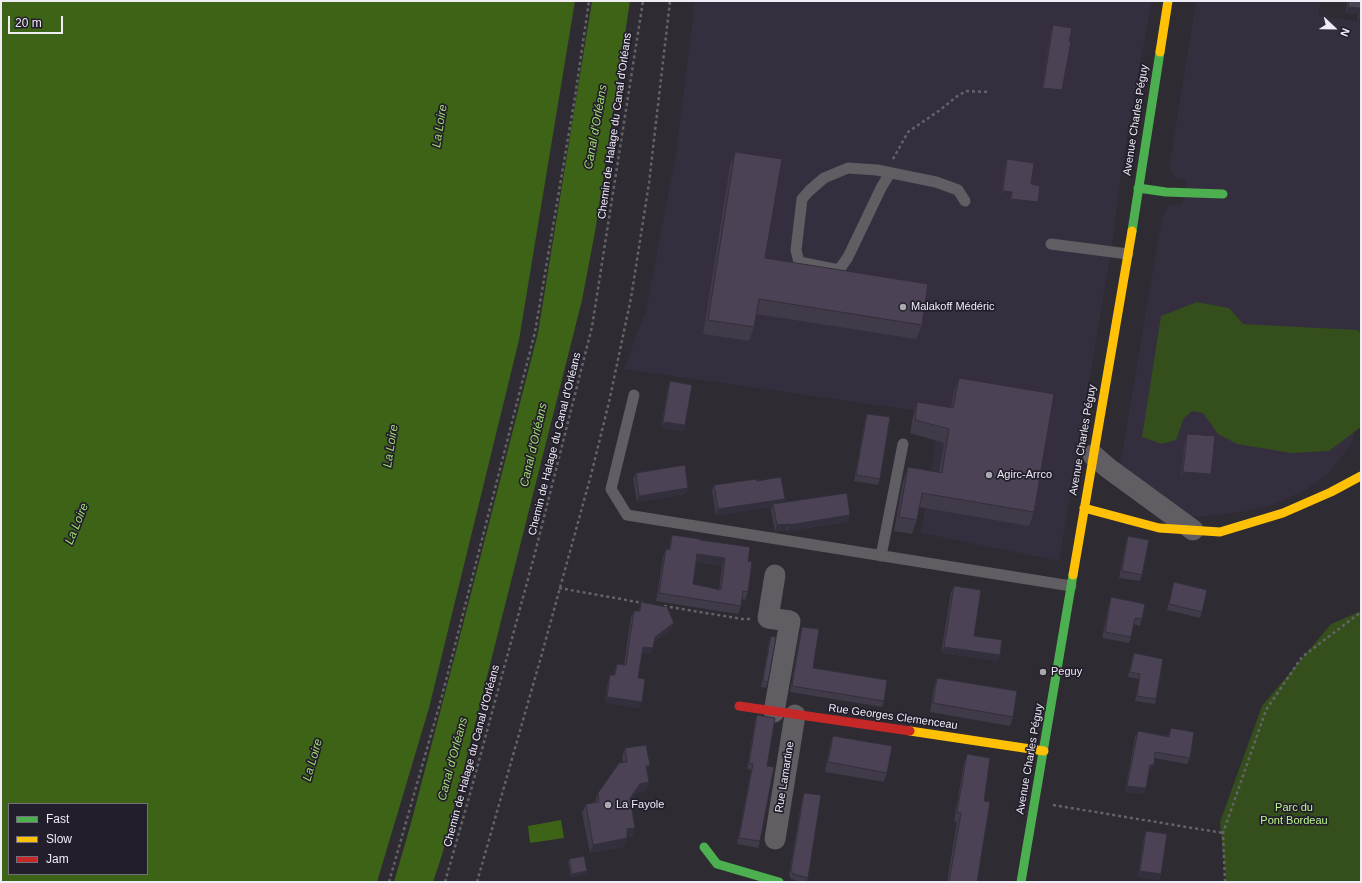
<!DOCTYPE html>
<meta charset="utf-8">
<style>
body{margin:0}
#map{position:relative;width:1362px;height:883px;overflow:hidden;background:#2e2b32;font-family:Helvetica,sans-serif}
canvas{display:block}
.frame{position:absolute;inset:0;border:2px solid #eeecf4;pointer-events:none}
.legend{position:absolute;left:8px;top:803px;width:140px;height:72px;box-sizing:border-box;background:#231e2b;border:1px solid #74707b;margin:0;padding:5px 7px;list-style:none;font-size:12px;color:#eeecf4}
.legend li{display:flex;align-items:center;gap:8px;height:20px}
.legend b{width:20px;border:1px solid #74707b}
.north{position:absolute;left:1314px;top:8px;width:40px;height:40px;-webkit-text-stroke:3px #231e2b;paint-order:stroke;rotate:112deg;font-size:11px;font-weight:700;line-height:16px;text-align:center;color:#eeecf4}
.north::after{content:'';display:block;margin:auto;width:14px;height:18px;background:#eeecf4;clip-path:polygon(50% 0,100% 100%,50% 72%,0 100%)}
.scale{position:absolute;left:8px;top:16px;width:55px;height:18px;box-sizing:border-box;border:2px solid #eeecf4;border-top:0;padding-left:5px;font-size:12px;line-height:14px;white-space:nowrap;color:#eeecf4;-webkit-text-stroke:3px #231e2b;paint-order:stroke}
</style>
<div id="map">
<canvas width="1362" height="883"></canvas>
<div class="frame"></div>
<ul class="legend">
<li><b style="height:5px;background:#4caf50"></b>Fast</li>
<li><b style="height:5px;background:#ffc107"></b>Slow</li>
<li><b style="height:5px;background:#c62828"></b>Jam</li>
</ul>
<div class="north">N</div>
<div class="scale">20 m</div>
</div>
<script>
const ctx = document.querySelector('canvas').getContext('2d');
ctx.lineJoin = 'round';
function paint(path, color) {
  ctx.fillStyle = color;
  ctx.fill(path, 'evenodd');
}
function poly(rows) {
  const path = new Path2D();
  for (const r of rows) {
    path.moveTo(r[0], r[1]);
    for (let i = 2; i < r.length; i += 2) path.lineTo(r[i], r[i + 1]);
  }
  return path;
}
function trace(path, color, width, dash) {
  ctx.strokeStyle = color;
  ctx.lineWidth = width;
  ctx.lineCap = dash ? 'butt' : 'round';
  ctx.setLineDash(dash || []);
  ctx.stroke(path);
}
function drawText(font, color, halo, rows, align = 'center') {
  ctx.font = font + ' Helvetica,sans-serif';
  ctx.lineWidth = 3.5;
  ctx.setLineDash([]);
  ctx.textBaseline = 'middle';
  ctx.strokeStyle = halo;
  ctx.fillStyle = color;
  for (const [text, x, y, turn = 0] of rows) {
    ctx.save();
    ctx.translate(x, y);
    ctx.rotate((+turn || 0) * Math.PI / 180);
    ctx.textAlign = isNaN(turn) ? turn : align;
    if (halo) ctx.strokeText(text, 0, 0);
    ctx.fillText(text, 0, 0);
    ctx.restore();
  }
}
paint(poly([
 [695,1,1152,1,1124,153,1111,252,1059,561,921,533,940,414,624,369,646,310,675,159],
 [1196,1,1320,1,1319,16,1361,22,1361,395,1352,443,1329,473,1304,491,1274,504,1249,511,1200,517,1188,516,1120,465,1162,218,1169,206,1182,204,1187,180,1180,179,1175,177,1169,168]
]), '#342e3f');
paint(poly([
 [1197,302,1229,308,1243,324,1357,330,1361,333,1361,427,1329,451,1291,453,1237,444,1218,434,1203,413,1192,411,1184,418,1176,440,1162,444,1142,437,1161,316],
 [1361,611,1361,882,1226,882,1220,822,1262,706,1331,624]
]), '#344e1c');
paint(poly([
 [1,1,575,1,519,340,429,708,377,882,1,882],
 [9,804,147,804,147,874,9,874],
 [592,1,630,1,595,232,582,300,442,855,433,882,394,882,411,823,459,640,538,333],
 [561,820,564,838,530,843,528,826]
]), '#3d6317');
trace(poly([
 [893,159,908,132,940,110,956,97,966,91,987,92],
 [559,588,643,603],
 [664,606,742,619,750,619],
 [1053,805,1223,833],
 [389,882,442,696,535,332,575,97,589,1],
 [445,882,470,794,535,553,592,327,643,1],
 [477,882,541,657,591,475,609,402,631,298,649,183,670,1],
 [1225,882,1223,833,1266,710,1302,657,1361,612]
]), '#646367', 2.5, [3, 3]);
trace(poly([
 [890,173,881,188,848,257,839,270,799,262,796,250,802,199,809,191,824,178,848,168,877,170,936,182,958,190,965,201],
 [1051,244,1128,254],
 [634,395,611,489,627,515,1071,586],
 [881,556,903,444]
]), '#605e62', 11);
trace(poly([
 [1093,455,1108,468,1193,530],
 [774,712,790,621,768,618,775,575],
 [775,839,795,715]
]), '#605e62', 21);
trace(poly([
 [1138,188,1166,192,1223,194],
 [1132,231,1160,52],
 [704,847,717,864,779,882],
 [1021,882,1073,575]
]), '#4caf50', 9);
trace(poly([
 [1160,52,1168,1],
 [1084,508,1159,528,1220,532,1283,513,1331,492,1361,476],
 [1073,575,1132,231],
 [910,731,1044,751]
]), '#ffc107', 9);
trace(poly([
 [739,706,910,731]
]), '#c62828', 9);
paint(poly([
 [1347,1,1361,1,1361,23,1357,23,1358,14,1346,13],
 [1053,25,1059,96,1041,94,1051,31],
 [735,152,765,258,922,325,916,339,756,314,754,327,749,341,703,334,730,166],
 [1007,159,1031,184,1036,208,1009,204,1010,198,1001,197,1005,165],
 [959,378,1034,512,1029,526,919,507,917,520,912,534,894,531,903,481,908,467,939,472,944,443,910,433,913,416,917,402,951,408,954,391],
 [670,381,685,425,683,431,661,428,668,387],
 [867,414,880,479,878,485,854,481,865,420],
 [1187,434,1211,474,1209,480,1181,478,1185,440],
 [636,473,688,488,686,494,637,502,633,479],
 [757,481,785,499,784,502,848,522,787,531,786,530,775,532,771,510,772,507,716,515,712,491,714,485],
 [672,535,700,540,748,561,748,592,745,600,742,599,741,606,738,614,656,601,663,557,666,549,669,549,670,543],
 [696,562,722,566,719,590,693,584],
 [1128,536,1142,575,1140,581,1119,578,1126,543],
 [1174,582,1202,612,1200,618,1167,610,1172,588],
 [954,586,974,636,998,661,941,653,951,592],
 [1111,597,1142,619,1140,626,1133,624,1131,637,1129,643,1102,638,1109,604],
 [641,602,672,629,654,642,653,648,651,654,642,653,638,678,640,708,605,703,608,681,610,675,614,675,615,670,617,664,624,665,631,617,634,611,639,611],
 [802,627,813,668,884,701,882,707,790,692,800,633],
 [771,636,768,682,766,688,761,687,769,642],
 [1134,653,1156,699,1155,704,1135,701,1139,679,1128,677,1132,658],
 [937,678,1013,717,1010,726,930,712,934,687],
 [757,715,767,766,760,841,758,848,737,844,751,770,747,769,755,721],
 [1171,728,1190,758,1187,764,1154,758,1151,771,1149,771,1144,794,1125,792,1135,737,1138,731,1168,736],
 [833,736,887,773,884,782,825,772,830,745],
 [625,748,647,772,646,791,637,792,630,801,635,828,632,837,627,837,624,847,590,853,582,813,586,804,595,802,598,793,623,762,622,757],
 [967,754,984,801,977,882,947,882,957,822,954,821,964,763],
 [804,793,808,878,806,882,801,882,791,879,789,875,802,799],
 [1146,831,1161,874,1159,880,1138,877,1144,837],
 [569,859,586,874,571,877,568,862]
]), '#403a49');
paint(poly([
 [1348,7,1360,8,1358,14,1346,13],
 [1359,17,1361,17,1361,23,1357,23],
 [1043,88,1062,90,1059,96,1041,94],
 [1003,191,1012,192,1010,198,1001,197],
 [1011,199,1038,202,1036,208,1009,204],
 [663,422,685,425,683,431,661,428],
 [1183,472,1211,474,1209,480,1181,478],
 [688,488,686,494,637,502,639,496],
 [785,499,782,505,773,504,772,507,716,515,718,509],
 [850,515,848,522,787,531,789,525],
 [789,524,786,530,775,532,777,525],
 [697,554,725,558,722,566,695,562],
 [674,623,672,629,653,643,655,637],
 [643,647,653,648,651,654,641,653],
 [944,647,1000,655,998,661,941,653],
 [607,697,642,702,640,708,605,703],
 [650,765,647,773,646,766],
 [1150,765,1154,765,1151,771,1148,771],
 [649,782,646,791,637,792,627,806,630,798,640,784],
 [1127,786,1146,788,1144,794,1125,792],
 [635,828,632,837,623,838,627,829],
 [627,838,624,847,590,853,593,845],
 [587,871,586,874,571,877,572,874],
 [1140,871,1161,874,1159,880,1138,877]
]), '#342f3c');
const building = poly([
 [1349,1,1361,1,1361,17,1359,17,1360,8,1348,7,1349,1],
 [1053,25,1072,28,1069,41,1071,41,1062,90,1043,88,1053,25],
 [735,152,782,159,765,258,928,284,922,325,759,299,754,327,708,320,735,152],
 [1007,159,1034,163,1031,184,1040,186,1038,202,1011,199,1012,192,1003,191,1007,159],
 [959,378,1054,394,1034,512,922,493,917,520,899,517,908,467,942,473,949,429,915,420,917,402,953,408,959,378],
 [670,381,692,385,685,425,663,422,670,381],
 [867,414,890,417,880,479,856,475,867,414],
 [1187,434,1215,436,1211,474,1183,472,1187,434],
 [685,465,688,488,639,496,636,473,685,465],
 [781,477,785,499,718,509,714,485,757,479,757,481,781,477],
 [847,493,850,515,789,525,789,524,777,525,773,504,847,493],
 [672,535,700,539,700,540,750,547,748,561,752,562,748,592,743,591,741,606,659,593,666,549,670,550,672,535],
 [697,554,725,558,721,590,693,584,697,554],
 [1128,536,1149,540,1142,575,1122,571,1128,536],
 [1174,582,1207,590,1202,612,1169,604,1174,582],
 [954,586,981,590,974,636,1002,640,1000,655,944,647,954,586],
 [1111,597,1145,604,1142,619,1135,618,1131,637,1105,632,1111,597],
 [641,602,667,607,674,623,655,637,653,648,643,647,638,678,645,679,642,702,607,697,610,675,615,675,617,664,626,665,634,611,640,611,641,602],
 [802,627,819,629,813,668,887,680,884,701,792,686,802,627],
 [771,636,776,637,768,682,763,681,771,636],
 [1134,653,1163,659,1156,699,1137,696,1140,674,1130,672,1134,653],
 [937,678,1017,691,1013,717,933,703,937,678],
 [757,715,775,718,767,766,774,767,760,841,739,838,753,764,749,763,757,715],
 [1171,728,1194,732,1190,758,1155,752,1154,765,1150,765,1146,788,1127,786,1138,731,1169,737,1171,728],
 [833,736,892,746,887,773,828,762,833,736],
 [646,745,650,765,646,766,649,782,640,784,630,798,635,828,627,829,627,838,593,845,586,804,599,802,598,793,619,763,627,762,625,748,646,745],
 [967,754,990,758,984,801,990,802,977,882,949,882,961,813,957,812,967,754],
 [804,793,821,795,808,878,793,874,791,870,804,793],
 [1146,831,1167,834,1161,874,1140,871,1146,831],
 [584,856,587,871,572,874,569,859,584,856]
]);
paint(building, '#4b4355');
trace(building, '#342f3c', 1);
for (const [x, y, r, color] of [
 [903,307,4,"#aba8b0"],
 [989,475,4,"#aba8b0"],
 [1043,672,4,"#aba8b0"],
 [608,805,4,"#aba8b0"]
]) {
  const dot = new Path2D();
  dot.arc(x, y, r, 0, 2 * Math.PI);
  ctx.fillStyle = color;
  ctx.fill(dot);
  trace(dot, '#231e2b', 1.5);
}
drawText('11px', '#eeecf4', '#231e2b', [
 ["Avenue Charles Péguy",1136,120,-81],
 ["Chemin de Halage du Canal d'Orléans",615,126,-82],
 ["Avenue Charles Péguy",1083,440,-80],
 ["Chemin de Halage du Canal d'Orléans",555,444,-76],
 ["Rue Georges Clemenceau",893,717,8],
 ["Chemin de Halage du Canal d'Orléans",472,756,-75],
 ["Avenue Charles Péguy",1030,759,-80],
 ["Rue Lamartine",785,777,-81]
]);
drawText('11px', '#eeecf4', '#231e2b', [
 ["Malakoff Médéric",911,307],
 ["Agirc-Arrco",997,475],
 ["Peguy",1051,672],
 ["La Fayole",616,805]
], 'left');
drawText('11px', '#bbf78c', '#231e2b', [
 ["Parc du",1294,808],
 ["Pont Bordeau",1294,821]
]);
drawText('italic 12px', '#a1dc72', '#231e2b', [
 ["La Loire",440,126,-81],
 ["Canal d'Orléans",596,127,-80],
 ["Canal d'Orléans",534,445,-77],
 ["La Loire",391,446,-81],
 ["La Loire",77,524,-68],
 ["Canal d'Orléans",453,759,-75],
 ["La Loire",313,760,-74]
]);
</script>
